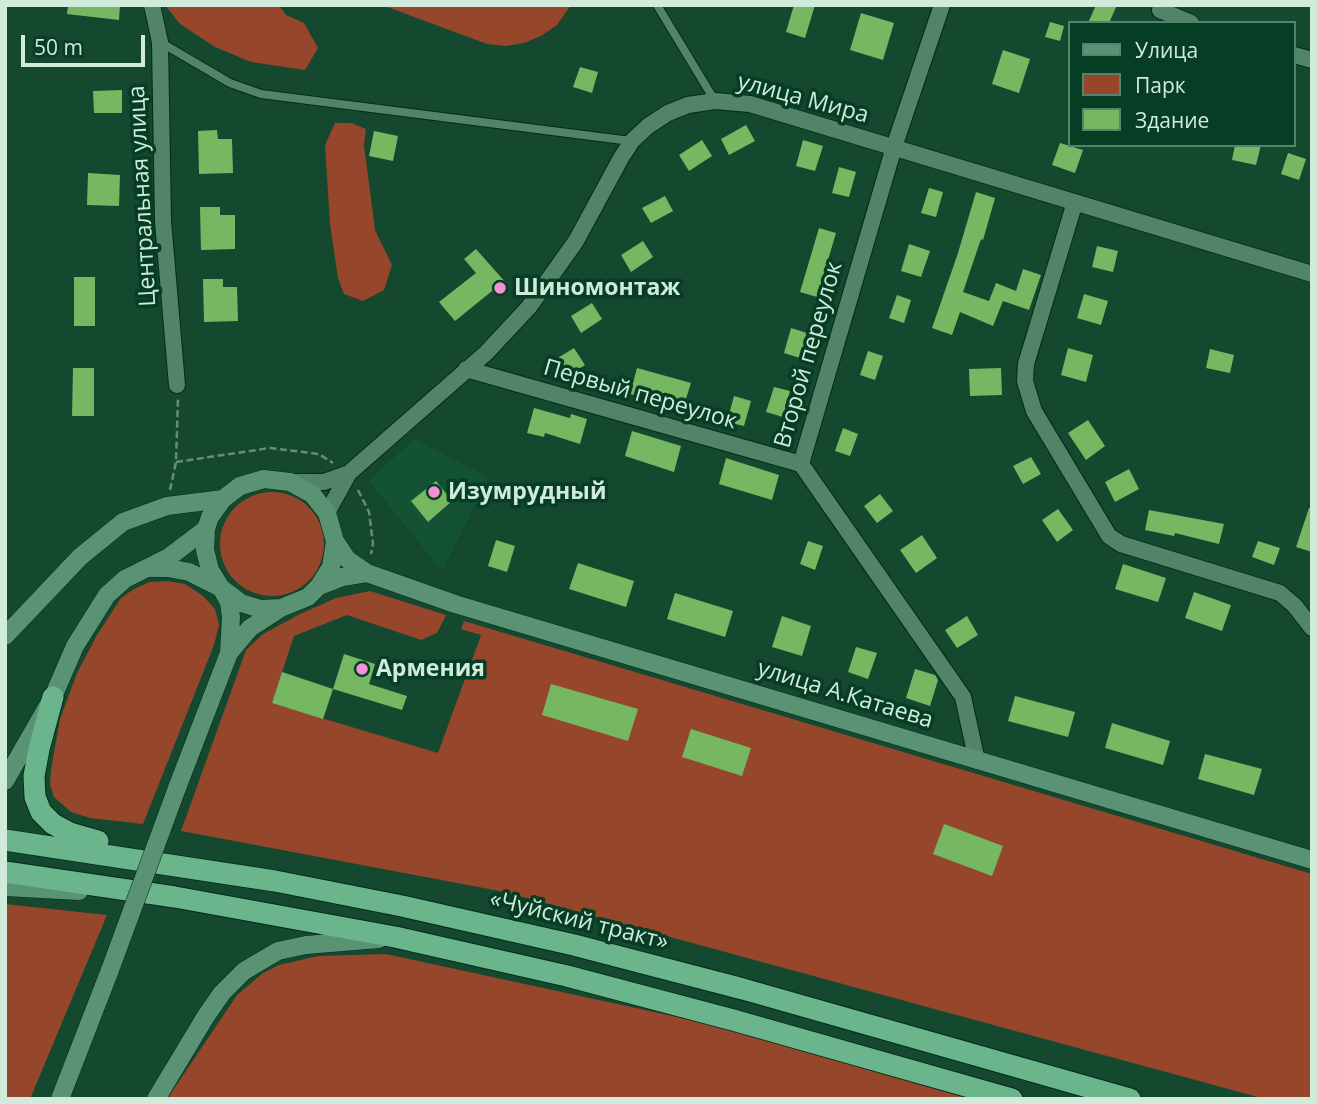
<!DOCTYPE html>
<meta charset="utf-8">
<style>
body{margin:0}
#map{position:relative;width:1317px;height:1104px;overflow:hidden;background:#14482f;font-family:"Open Sans",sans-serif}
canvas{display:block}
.frame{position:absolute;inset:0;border:7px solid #d1ebdb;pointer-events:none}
.legend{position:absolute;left:1068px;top:21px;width:228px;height:126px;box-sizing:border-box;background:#063d25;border:2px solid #57836e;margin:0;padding:9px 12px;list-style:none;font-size:21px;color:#d1ebdb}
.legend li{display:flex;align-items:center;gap:14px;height:35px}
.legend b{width:35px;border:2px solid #57836e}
.scale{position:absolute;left:21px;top:35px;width:124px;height:32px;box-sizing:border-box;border:4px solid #d1ebdb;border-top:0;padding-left:9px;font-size:21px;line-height:24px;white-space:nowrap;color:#d1ebdb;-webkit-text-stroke:5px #063d25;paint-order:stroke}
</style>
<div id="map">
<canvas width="1317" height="1104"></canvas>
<div class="frame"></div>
<ul class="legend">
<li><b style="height:9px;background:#599373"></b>Улица</li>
<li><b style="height:19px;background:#95462b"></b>Парк</li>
<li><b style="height:19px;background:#76b862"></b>Здание</li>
</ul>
<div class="scale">50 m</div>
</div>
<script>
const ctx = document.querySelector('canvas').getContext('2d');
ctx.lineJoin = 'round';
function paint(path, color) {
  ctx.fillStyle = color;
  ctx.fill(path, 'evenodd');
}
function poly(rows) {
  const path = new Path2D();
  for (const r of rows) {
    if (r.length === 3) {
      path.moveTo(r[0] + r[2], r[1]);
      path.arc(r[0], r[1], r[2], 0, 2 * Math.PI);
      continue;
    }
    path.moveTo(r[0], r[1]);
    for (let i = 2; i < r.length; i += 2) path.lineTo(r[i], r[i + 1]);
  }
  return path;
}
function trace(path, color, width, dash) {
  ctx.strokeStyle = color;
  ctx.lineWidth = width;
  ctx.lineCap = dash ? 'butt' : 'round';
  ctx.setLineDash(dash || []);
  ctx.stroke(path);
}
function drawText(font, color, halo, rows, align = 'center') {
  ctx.font = font + ' "Open Sans",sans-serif';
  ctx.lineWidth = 7;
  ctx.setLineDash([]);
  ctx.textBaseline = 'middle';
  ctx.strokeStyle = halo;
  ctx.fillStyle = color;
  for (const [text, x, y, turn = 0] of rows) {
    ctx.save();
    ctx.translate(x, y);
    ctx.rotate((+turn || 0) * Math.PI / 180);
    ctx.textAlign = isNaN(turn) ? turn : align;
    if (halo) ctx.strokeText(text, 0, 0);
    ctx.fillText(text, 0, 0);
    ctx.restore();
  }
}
paint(poly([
 [414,439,489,477,442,571,369,481]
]), '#135235');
paint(poly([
 [165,5,279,5,286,15,304,23,318,48,305,70,251,62,215,47,180,24],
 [382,5,571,5,557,25,541,36,524,43,506,46,487,44],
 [335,123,351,123,366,129,364,145,375,230,392,265,384,290,363,301,344,294,338,278,330,224,325,145],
 [272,544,52],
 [168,581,185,584,203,596,215,609,219,625,214,645,143,824,90,818,71,812,54,797,50,785,51,770,60,719,77,673,97,635,121,598,134,589,150,582],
 [370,591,446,615,437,633,421,640,347,615,294,636,272,703,438,753,481,635,461,629,464,621,1312,874,1312,1099,1265,1099,505,892,181,831,246,650,263,634,300,614,336,598],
 [5,904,107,915,30,1099,5,1099],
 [386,954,756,1034,980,1099,167,1099,237,995,263,973,279,965,318,956]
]), '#95462b');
paint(poly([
 [68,5,120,5,119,20,67,14],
 [794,5,815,5,805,38,786,32],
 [1096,5,1117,5,1109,23,1088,23],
 [861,13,894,23,883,60,850,50],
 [1050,22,1064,26,1060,41,1045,37],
 [1003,50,1030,59,1019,93,992,84],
 [580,67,598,72,592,93,573,87],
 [122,90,122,113,94,113,93,91],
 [746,125,755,141,729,155,721,139],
 [217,130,218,139,232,139,233,173,199,174,198,131],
 [374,131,398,136,393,161,369,156],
 [702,140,712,156,689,171,679,155],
 [803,140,823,146,815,171,796,166],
 [1060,143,1083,150,1075,173,1052,165],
 [1235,145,1261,145,1256,165,1232,160],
 [1288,153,1306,159,1299,180,1281,174],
 [839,167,856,172,849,197,832,193],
 [88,173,120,175,119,206,87,205],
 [929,188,943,192,936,217,921,213],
 [976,192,995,198,983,240,981,239,963,292,989,301,996,283,1016,291,1023,269,1041,275,1029,310,1003,301,993,326,960,312,952,335,932,328,958,253],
 [665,196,673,211,651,223,642,208],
 [200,207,220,207,220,215,235,215,235,249,201,250],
 [819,228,836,233,817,297,800,292],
 [643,241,653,257,631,272,621,255],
 [909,244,930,251,921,277,901,271],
 [1097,246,1118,251,1113,272,1092,267],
 [476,249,506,283,494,293,492,291,455,321,439,302,476,273,464,259],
 [74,277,95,277,95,326,74,326],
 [203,279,223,279,223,287,237,287,238,321,204,322],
 [1084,294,1108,301,1101,325,1077,318],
 [897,295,911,300,904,323,889,318],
 [592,303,602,319,581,333,571,316],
 [791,328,807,333,800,358,784,353],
 [574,348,585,365,564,378,553,361],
 [1068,348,1093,355,1086,382,1061,375],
 [1210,349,1234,355,1230,373,1206,368],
 [868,351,883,356,875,380,860,375],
 [73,368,94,368,94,416,72,416],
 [637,368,691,383,683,408,630,394],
 [1001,368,1002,395,970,396,969,369],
 [774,387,790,391,783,417,766,412],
 [734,396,751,401,744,426,727,422],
 [534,408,570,418,571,414,587,419,580,444,545,433,544,437,527,433],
 [1088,420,1105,446,1086,460,1068,433],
 [843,428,858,434,850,456,835,451],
 [632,431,681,446,674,472,625,456],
 [1031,457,1041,474,1023,484,1013,466],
 [726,458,779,475,772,500,719,484],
 [1129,469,1139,489,1115,502,1105,482],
 [436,481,452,501,428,522,411,501],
 [880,494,893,511,877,523,864,506],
 [1309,508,1312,508,1312,552,1296,547],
 [1058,509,1073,530,1057,542,1042,520],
 [1149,510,1224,524,1219,544,1175,533,1174,536,1145,530],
 [922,535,937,558,916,573,900,550],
 [496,540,515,546,507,572,488,566],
 [808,541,823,546,815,570,800,564],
 [1258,541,1280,548,1274,565,1252,557],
 [578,563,634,581,626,607,569,589],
 [1123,564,1166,578,1158,602,1115,589],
 [1194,592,1231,605,1222,631,1185,618],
 [675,593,733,611,725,637,667,619],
 [782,616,811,626,802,656,772,647],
 [967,616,978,635,957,648,945,630],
 [856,647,877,653,868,679,848,672],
 [344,654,375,664,369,684,407,696,402,710,333,689],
 [915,669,935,675,938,680,930,706,906,698],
 [282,672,333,689,323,719,272,703],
 [551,684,638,709,628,741,542,715],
 [1015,696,1075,712,1068,737,1008,721],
 [1112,723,1170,741,1163,765,1105,748],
 [691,729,751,748,742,776,682,757],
 [1205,754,1262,769,1254,795,1198,779],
 [944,824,1003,846,992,876,933,854]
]), '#76b862');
const lane = poly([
 [657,5,715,101],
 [160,42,230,83,261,94,631,141]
]);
const street = poly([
 [152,5,160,42,163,221,177,385],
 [1160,10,1191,23],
 [1294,55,1312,60],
 [1075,202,1026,364,1025,381,1034,411,1109,536,1121,544,1280,593,1295,606,1312,628],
 [466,369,801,464],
 [801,464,894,147,942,5],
 [801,464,963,697,977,761],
 [291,482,324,482,349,473],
 [327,513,349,473,486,353,529,307,576,241,621,158,632,141,648,126,668,113,688,105,715,101,750,104,1312,274]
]);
const secondary = poly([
 [335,541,347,559,367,573,455,604,1312,860],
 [151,568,168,568,189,572,221,588,229,602,231,617,229,653,177,788],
 [319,586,342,577,367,573],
 [5,636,80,557,123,522,167,506,223,499],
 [229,653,250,628,281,608,308,597,319,586,331,567,335,541,327,513,312,494,290,482,264,479,240,486,223,499,210,517,206,529,205,550,210,570,221,588,241,603,261,609,281,608],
 [5,781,53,697,75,646,107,595,125,579,169,557,206,529],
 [5,887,79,891],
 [60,1099,110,970],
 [156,1099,206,1016,222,993,244,971,278,951,306,945,379,939]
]);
const highway = poly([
 [53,697,39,749,34,776,35,797,41,812,53,824,70,833,98,841],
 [5,840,275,881,402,906,574,945,743,989,1130,1099],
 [5,872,175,897,395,937,567,976,733,1020,1012,1099]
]);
trace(lane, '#042c19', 10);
trace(street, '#042c19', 18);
trace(secondary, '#042c19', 19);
trace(highway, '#042c19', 23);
trace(poly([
 [176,462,270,448,319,454,333,463],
 [170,490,176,462,178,399],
 [358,490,369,512,373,544,371,554]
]), '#658e79', 2.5, [7, 3.5]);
trace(lane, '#528468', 8);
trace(street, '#528468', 16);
trace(secondary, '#599373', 18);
trace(highway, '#6ab58c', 21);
const secondaryBridge = poly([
 [110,970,177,788]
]);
trace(secondaryBridge, '#042c19', 19, []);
trace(secondaryBridge, '#599373', 18);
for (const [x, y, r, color] of [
 [500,288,7,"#f391d6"],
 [434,492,7,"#f391d6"],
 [362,669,7,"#f391d6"]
]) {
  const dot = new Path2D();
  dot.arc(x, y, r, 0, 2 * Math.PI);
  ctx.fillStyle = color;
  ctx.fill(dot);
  trace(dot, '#063d25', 2.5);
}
drawText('23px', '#d1ebdb', '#063d25', [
 ["улица Мира",803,99,15],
 ["Центральная улица",143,196,-93],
 ["Второй переулок",809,355,-74],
 ["Первый переулок",640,395,16],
 ["улица А.Катаева",845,695,17],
 ["«Чуйский тракт»",579,921,14]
]);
drawText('bold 23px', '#d1ebdb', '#063d25', [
 ["Шиномонтаж",514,288],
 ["Изумрудный",448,492],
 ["Армения",376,669]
], 'left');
</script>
